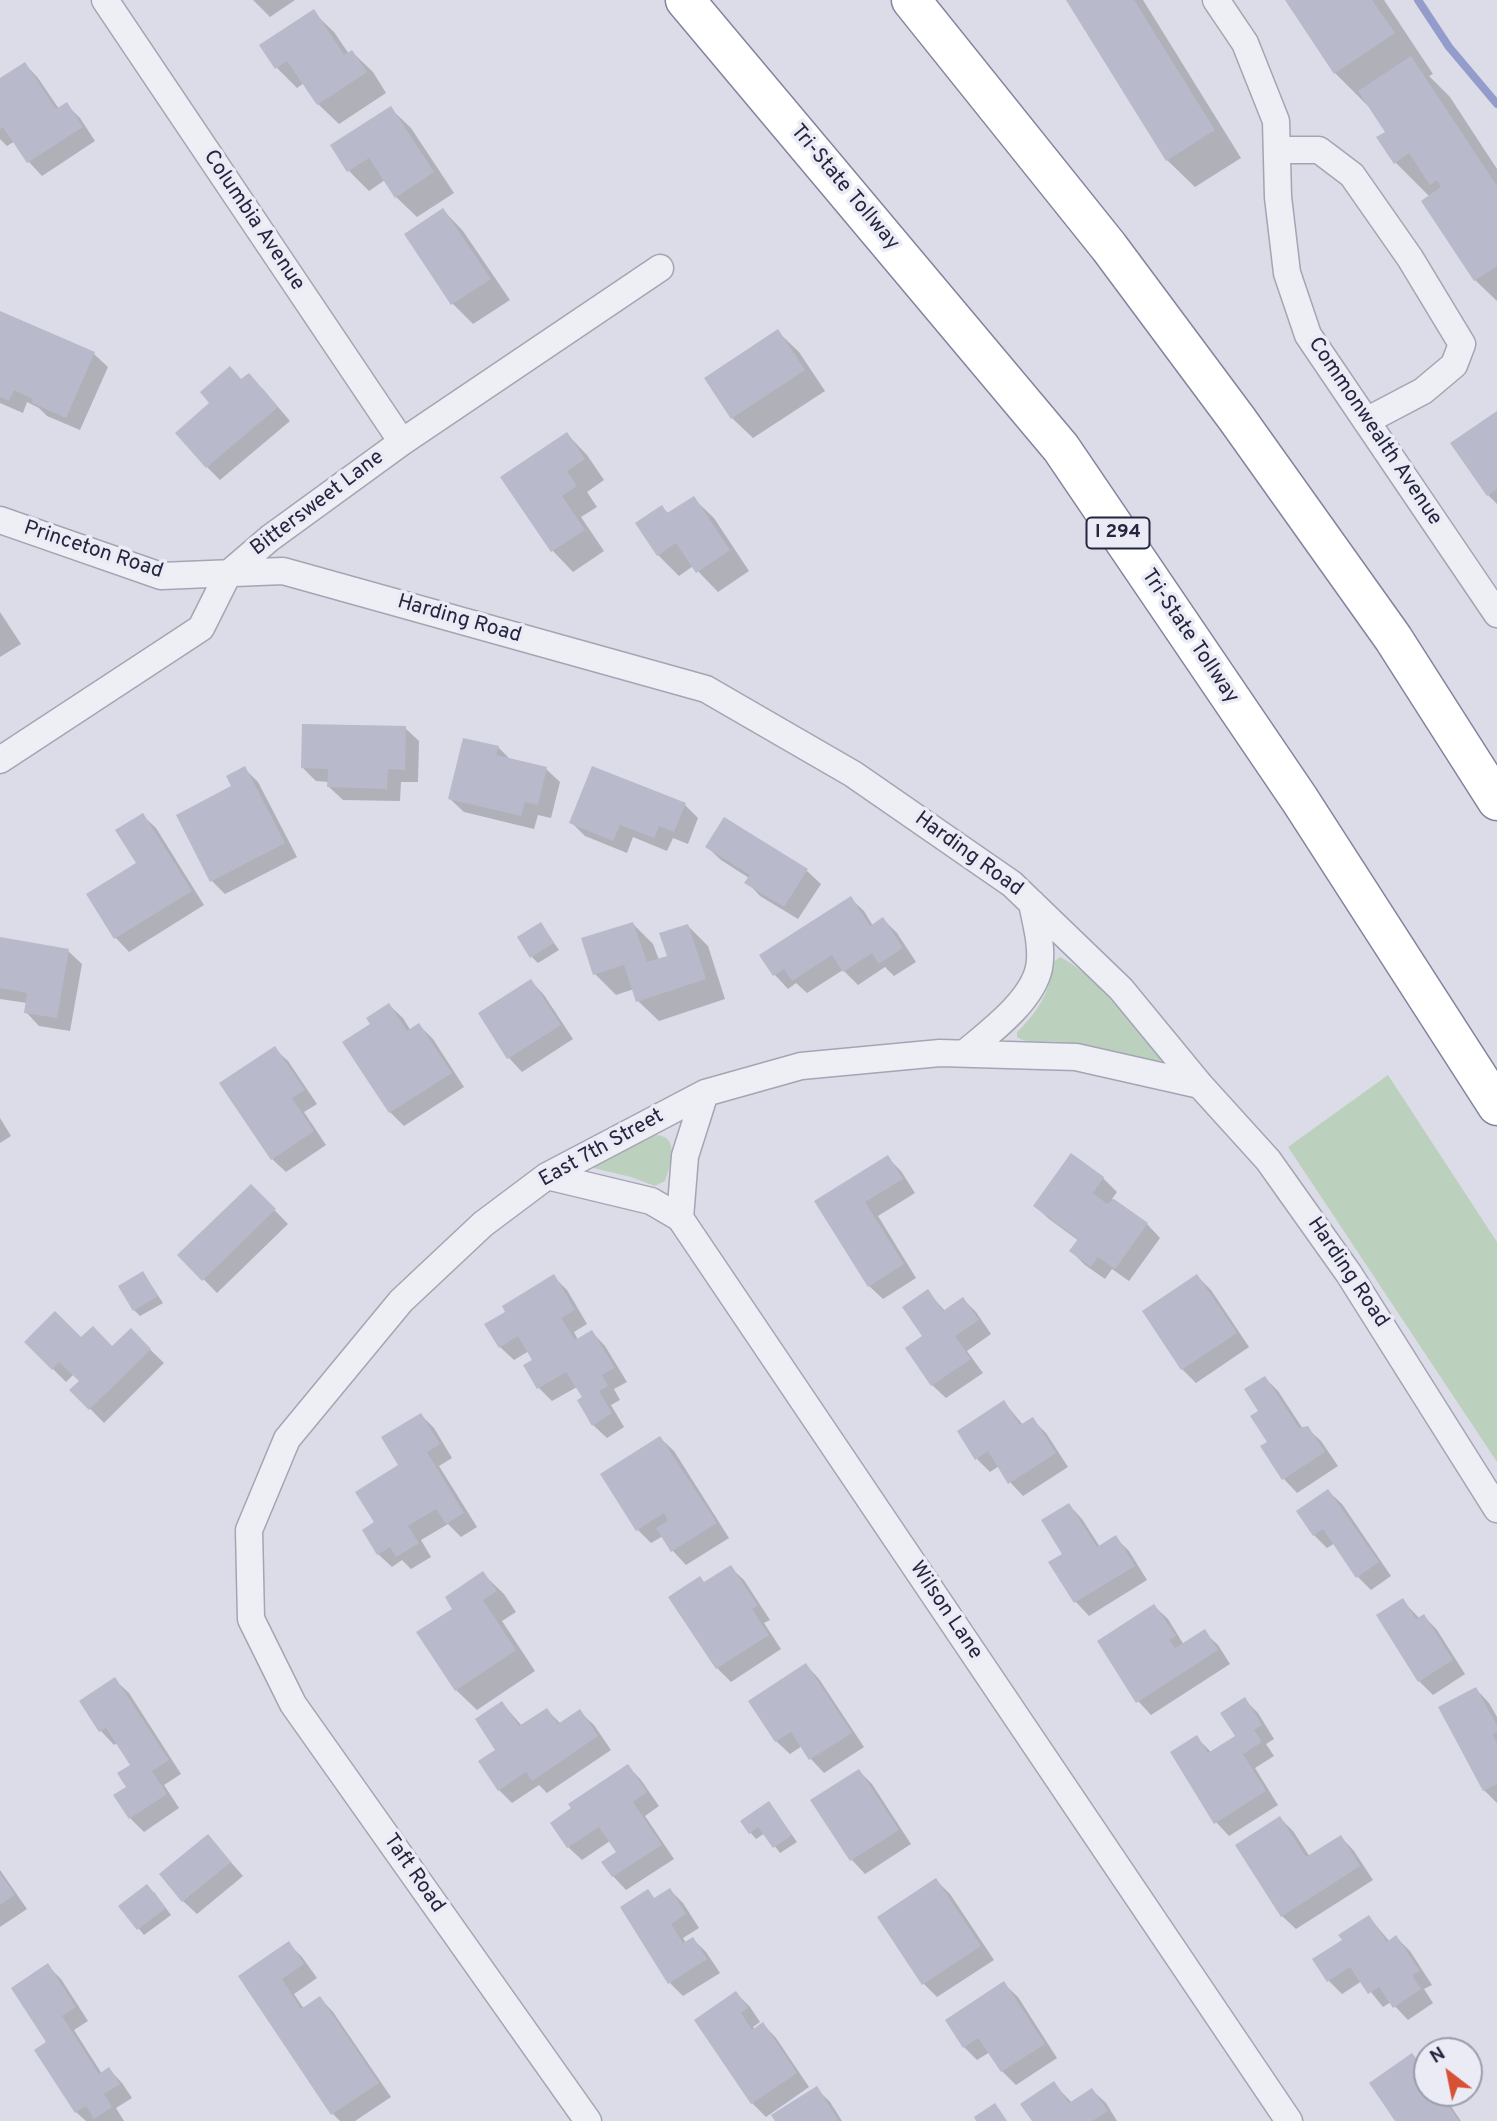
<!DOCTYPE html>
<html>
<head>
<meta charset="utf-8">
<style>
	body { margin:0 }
	#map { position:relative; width:1497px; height:2121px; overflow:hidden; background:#dbdce7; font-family:Overpass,sans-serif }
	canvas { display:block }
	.north { position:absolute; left:1413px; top:2037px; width:70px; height:70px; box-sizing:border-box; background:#eaebf5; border:2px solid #9b9cac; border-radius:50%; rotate:328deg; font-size:19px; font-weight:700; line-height:28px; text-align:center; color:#24253e }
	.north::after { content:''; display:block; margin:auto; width:24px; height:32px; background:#d75135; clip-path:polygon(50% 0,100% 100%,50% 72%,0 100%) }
</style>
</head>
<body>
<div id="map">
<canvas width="1497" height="2121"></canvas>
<div class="north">N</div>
</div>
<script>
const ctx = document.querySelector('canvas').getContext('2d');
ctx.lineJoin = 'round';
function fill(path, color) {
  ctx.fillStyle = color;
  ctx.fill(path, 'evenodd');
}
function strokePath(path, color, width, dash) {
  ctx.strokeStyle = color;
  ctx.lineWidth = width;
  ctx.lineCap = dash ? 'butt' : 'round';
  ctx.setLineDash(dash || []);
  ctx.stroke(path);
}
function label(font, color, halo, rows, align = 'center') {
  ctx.font = font + ' Overpass,sans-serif';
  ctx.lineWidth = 7;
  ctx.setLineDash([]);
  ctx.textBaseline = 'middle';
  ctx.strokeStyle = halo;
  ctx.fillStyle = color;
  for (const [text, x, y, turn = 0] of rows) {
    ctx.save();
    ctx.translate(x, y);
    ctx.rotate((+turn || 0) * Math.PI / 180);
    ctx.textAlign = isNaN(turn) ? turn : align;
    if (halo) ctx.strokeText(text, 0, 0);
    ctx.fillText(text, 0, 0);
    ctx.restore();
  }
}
const green = new Path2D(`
	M 1060,957 C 1091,971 1138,1030 1162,1057 L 1160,1062 L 1151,1062 C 1121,1054 1091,1045 1060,1042 C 1046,1040 1028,1045 1017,1037 L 1017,1032 C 1034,1017 1054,987 1052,963 Z
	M 1388,1075 L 1497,1242 L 1497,1462 L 1288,1147 Z
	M 656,1135 C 681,1136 670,1166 665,1181 L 655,1186 L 631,1177 L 589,1167 L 613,1153 Z`);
const shadow = new Path2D(`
	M 253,0 L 295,0 L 270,17 Z
	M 1068,0 L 1143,0 L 1241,158 L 1195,187 L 1167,160 Z
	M 1287,0 L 1384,0 L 1433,74 L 1429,76 L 1450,97 L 1497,169 L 1497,301 L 1475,280 L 1430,197 L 1395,162 L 1387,133 L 1371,109 L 1335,73 Z
	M 313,12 L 334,32 L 349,54 L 352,52 L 373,72 L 386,93 L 339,124 L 318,104 L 304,83 L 297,88 L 277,68 Z
	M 25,64 L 38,78 L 59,109 L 66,104 L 80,118 L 95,141 L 42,176 L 29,162 L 15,141 L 7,146 L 0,139 L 0,80 Z
	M 390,108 L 411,128 L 454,193 L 417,217 L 396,197 L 385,180 L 369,191 L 349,171 Z
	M 443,210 L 463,231 L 510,300 L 473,324 L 453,304 L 407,235 Z
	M 0,313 L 94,354 L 108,367 L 80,430 L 47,416 L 39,408 L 27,402 L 23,413 L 0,403 Z
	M 778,332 L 799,352 L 825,391 L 753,438 L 732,418 Z
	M 242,381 L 262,388 L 290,421 L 220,480 L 207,467 Z
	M 1497,413 L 1497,504 L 1488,495 Z
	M 567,434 L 587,455 L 604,480 L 587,492 L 597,507 L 581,517 L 604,551 L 573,572 L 553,551 L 503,478 Z
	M 693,498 L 714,518 L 749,571 L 718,592 L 693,566 L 679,576 L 658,555 L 662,507 L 669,514 Z
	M 0,612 L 21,644 L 0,657 Z
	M 405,728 L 419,741 L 418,782 L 401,782 L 400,801 L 343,800 L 329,787 L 329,782 L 316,781 L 303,768 Z
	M 498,747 L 511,760 L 546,769 L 560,782 L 551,818 L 538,815 L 534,829 L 464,812 L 450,799 Z
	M 244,768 L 258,782 L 297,857 L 225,894 L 212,881 L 234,786 Z
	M 685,805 L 698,818 L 688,844 L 673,838 L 667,851 L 633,837 L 627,853 L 585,836 L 571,822 Z
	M 142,815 L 156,828 L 204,905 L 129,952 L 116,938 L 89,895 L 139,863 Z
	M 724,819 L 807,871 L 821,884 L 798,919 L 760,896 L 747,882 L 749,878 L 721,860 L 707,847 Z
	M 850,898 L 864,911 L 873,926 L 883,919 L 897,933 L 916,962 L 894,976 L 885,967 L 858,985 L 843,970 L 807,993 L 796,983 L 788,989 L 775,975 L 762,956 Z
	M 541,924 L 559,950 L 538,963 L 532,957 Z
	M 633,924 L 653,944 L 659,960 L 669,957 L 688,926 L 708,946 L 725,999 L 659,1021 L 638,1001 L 634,989 L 616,995 L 595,974 L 583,940 Z
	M 0,939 L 68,951 L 82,964 L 70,1031 L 39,1026 L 26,1012 L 27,1003 L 0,999 Z
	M 531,981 L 544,995 L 573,1039 L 522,1072 L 509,1058 L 480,1014 Z
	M 389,1005 L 403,1018 L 411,1031 L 419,1025 L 433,1039 L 464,1087 L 404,1126 L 390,1112 L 345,1042 L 373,1024 Z
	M 274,1048 L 288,1061 L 317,1104 L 304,1112 L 326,1145 L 286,1172 L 272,1159 Z
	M 0,1118 L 11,1136 L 0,1143 Z
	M 1071,1156 L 1103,1178 L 1117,1192 L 1112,1199 L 1147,1224 L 1160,1238 L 1129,1281 L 1112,1269 L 1105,1279 L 1085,1265 L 1071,1251 L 1079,1241 L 1049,1219 L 1035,1206 Z
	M 887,1157 L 901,1171 L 915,1193 L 878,1216 L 916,1278 L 883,1299 L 869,1286 L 817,1201 Z
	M 251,1186 L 288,1224 L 217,1293 L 180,1255 Z
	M 143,1273 L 163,1303 L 140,1316 L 134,1310 Z
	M 553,1276 L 567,1290 L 587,1324 L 574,1332 L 578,1340 L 592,1332 L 605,1346 L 627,1382 L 614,1389 L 620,1400 L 611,1405 L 624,1427 L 607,1438 L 593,1425 L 584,1397 L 577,1387 L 552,1401 L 539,1388 L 534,1360 L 529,1351 L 514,1360 L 500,1347 L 508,1313 Z
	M 1197,1276 L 1211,1290 L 1249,1347 L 1196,1383 L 1182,1369 Z
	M 927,1291 L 945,1311 L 963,1299 L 976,1312 L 991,1334 L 967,1351 L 983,1373 L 946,1398 L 932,1385 L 924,1336 Z
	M 131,1331 L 164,1363 L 104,1423 L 72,1390 L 81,1382 L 74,1374 L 66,1382 L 26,1342 L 81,1339 L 113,1349 Z
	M 1265,1378 L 1278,1391 L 1303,1429 L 1307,1428 L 1321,1441 L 1338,1466 L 1297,1493 L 1284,1479 L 1263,1447 L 1270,1443 L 1260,1411 Z
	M 1004,1402 L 1023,1425 L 1032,1419 L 1046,1433 L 1068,1467 L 1023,1496 L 1010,1482 L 999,1466 L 990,1472 L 977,1459 Z
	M 421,1415 L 434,1428 L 452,1458 L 439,1466 L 477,1527 L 461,1537 L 448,1524 L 421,1540 L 431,1557 L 411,1569 L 402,1560 L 392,1567 L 378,1554 L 376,1523 Z
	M 660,1438 L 674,1451 L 729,1538 L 686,1565 L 673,1551 L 663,1536 L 651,1543 L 638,1530 Z
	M 1328,1491 L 1342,1504 L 1391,1576 L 1371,1590 L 1358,1577 L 1335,1543 L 1327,1548 L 1314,1535 Z
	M 1069,1505 L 1082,1519 L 1100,1547 L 1116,1538 L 1129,1551 L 1147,1580 L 1089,1616 L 1076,1602 L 1051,1563 L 1064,1554 Z
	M 730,1567 L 744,1580 L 770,1620 L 764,1623 L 781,1649 L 731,1682 L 717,1668 L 671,1598 L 704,1584 Z
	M 483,1574 L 504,1594 L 516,1612 L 502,1621 L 535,1671 L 477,1710 L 456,1690 L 455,1609 Z
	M 1403,1601 L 1420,1619 L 1424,1616 L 1437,1630 L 1465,1674 L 1433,1695 L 1419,1681 Z
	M 1154,1606 L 1168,1619 L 1184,1645 L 1204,1632 L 1218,1645 L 1230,1664 L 1151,1715 L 1138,1701 Z
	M 806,1665 L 819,1679 L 864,1747 L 824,1773 L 811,1759 L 802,1746 L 790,1754 L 776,1741 Z
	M 115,1680 L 129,1693 L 181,1774 L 164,1785 L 179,1808 L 144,1832 L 130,1818 L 115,1796 L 129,1787 L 132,1766 L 117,1743 L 114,1745 L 101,1731 L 81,1701 Z
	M 1476,1689 L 1489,1703 L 1497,1717 L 1497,1803 L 1484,1790 L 1440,1708 Z
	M 1244,1699 L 1258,1713 L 1274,1739 L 1266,1744 L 1274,1756 L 1255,1768 L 1278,1805 L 1229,1836 L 1216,1822 L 1197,1738 L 1212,1753 L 1237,1737 Z
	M 502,1703 L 522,1726 L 547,1710 L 561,1724 L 580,1712 L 594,1725 L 611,1750 L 547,1793 L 539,1785 L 512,1803 L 499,1790 L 497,1750 Z
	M 628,1766 L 641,1780 L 659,1806 L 645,1816 L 674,1859 L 626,1890 L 613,1876 L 618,1853 L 610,1841 L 582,1860 L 568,1847 L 574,1809 Z
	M 859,1771 L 872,1784 L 911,1844 L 865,1874 L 852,1860 L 813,1801 Z
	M 769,1803 L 797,1842 L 780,1853 L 765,1833 L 756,1839 L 750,1832 Z
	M 1280,1818 L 1293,1831 L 1310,1857 L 1341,1837 L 1354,1851 L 1373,1880 L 1296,1929 L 1282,1916 Z
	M 208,1836 L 243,1876 L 197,1914 L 183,1901 Z
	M 0,1870 L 27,1909 L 0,1927 Z
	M 936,1880 L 950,1894 L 994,1960 L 937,1997 L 924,1984 Z
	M 670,1890 L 683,1903 L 699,1928 L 683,1938 L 686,1943 L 693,1939 L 706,1952 L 720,1973 L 683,1996 L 670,1983 L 648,1891 L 655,1899 Z
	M 154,1892 L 171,1915 L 144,1935 L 121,1907 Z
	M 1369,1917 L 1390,1942 L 1396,1937 L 1410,1951 L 1432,1985 L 1424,1989 L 1433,2003 L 1408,2020 L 1391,2002 L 1383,2007 L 1362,1981 L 1342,1994 L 1329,1981 L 1344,1940 Z
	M 289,1944 L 302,1957 L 317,1978 L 294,1994 L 304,2009 L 320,1998 L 333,2012 L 391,2097 L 355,2121 L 340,2121 L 333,2114 L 240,1977 Z
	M 48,1966 L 61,1979 L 88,2021 L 74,2030 L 102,2074 L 109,2069 L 122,2083 L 132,2098 L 116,2108 L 124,2121 L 86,2121 L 76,2112 L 48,2043 Z
	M 1004,1984 L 1018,1997 L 1057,2058 L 1016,2085 L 1002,2071 L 990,2052 L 977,2060 L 964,2047 Z
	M 736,1993 L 750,2007 L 760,2022 L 753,2027 L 755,2030 L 763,2024 L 776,2038 L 809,2087 L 766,2117 L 752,2103 L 696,2020 Z
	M 1412,2055 L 1427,2071 L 1427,2093 L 1442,2093 L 1461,2121 L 1397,2121 Z
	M 1054,2084 L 1072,2103 L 1092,2090 L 1106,2103 L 1117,2121 L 1034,2121 Z
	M 816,2088 L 830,2102 L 842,2121 L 777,2121 Z`);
const stream = new Path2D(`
	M 1418,0 L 1449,47 L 1497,104`);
const building = new Path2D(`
	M 1066,0 L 1134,0 L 1215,130 L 1166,161 Z
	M 1285,0 L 1372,0 L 1395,33 L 1334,74 Z
	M 314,9 L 344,55 L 352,50 L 367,72 L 317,105 L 287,61 L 275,69 L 259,45 Z
	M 1411,56 L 1497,186 L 1497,266 L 1474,281 L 1421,201 L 1441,187 L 1437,180 L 1430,185 L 1409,153 L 1394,164 L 1376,137 L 1385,132 L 1358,91 Z
	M 25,62 L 56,109 L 67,102 L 83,127 L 27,163 L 3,127 L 0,129 L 0,78 Z
	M 391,106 L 434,172 L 395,198 L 369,158 L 347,172 L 330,145 Z
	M 443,208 L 491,279 L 451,305 L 404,234 Z
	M 0,311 L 95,352 L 66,418 L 32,403 L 33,399 L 14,390 L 9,401 L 0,397 Z
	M 778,329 L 805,370 L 731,419 L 704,378 Z
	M 230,366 L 241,379 L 249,373 L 278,407 L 206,468 L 175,433 L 209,403 L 200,392 Z
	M 1497,411 L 1497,489 L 1487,496 L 1450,443 Z
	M 567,432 L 585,459 L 567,471 L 577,486 L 562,496 L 585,530 L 551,552 L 500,477 Z
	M 694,496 L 730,550 L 696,573 L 676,543 L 657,556 L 635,523 L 662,505 L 667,513 Z
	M 302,724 L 406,726 L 405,770 L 388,769 L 387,789 L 327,787 L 328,769 L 301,768 Z
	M 463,738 L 499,746 L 496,755 L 547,767 L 538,805 L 525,802 L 521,816 L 448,799 Z
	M 245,766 L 285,843 L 210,882 L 176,815 L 231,786 L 226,776 Z
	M 592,766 L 686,803 L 674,832 L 659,826 L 654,838 L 620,825 L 613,841 L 569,823 Z
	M 143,813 L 192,891 L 114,939 L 86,894 L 136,863 L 115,830 Z
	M 724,817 L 808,869 L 784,907 L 744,883 L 750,875 L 705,847 Z
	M 851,896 L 870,926 L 883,917 L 903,948 L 879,964 L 872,953 L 843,972 L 832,955 L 792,981 L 784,969 L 773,976 L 759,955 Z
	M 541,922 L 554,943 L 530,958 L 517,937 Z
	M 633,922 L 647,962 L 667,956 L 659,933 L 688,924 L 706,979 L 636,1002 L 624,965 L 593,975 L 581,938 Z
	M 0,937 L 69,949 L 57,1018 L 24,1013 L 27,993 L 0,988 Z
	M 531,979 L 561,1025 L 507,1059 L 478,1013 Z
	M 389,1003 L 407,1031 L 419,1023 L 452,1073 L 389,1113 L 342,1042 L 370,1024 L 366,1018 Z
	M 275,1046 L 305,1090 L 292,1098 L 314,1131 L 271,1160 L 219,1083 Z
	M 1071,1153 L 1104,1177 L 1093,1193 L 1107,1204 L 1114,1199 L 1148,1223 L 1115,1269 L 1098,1257 L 1091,1267 L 1069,1251 L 1078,1239 L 1033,1206 Z
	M 888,1155 L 903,1179 L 865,1202 L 904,1264 L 868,1287 L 814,1201 Z
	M 251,1184 L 276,1209 L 202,1281 L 177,1255 Z
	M 143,1271 L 158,1296 L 133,1311 L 118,1286 Z
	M 554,1274 L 575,1310 L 561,1318 L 575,1340 L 592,1330 L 615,1368 L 602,1375 L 608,1386 L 599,1391 L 612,1413 L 592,1426 L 577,1400 L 582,1397 L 566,1372 L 537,1389 L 523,1365 L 532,1360 L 518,1336 L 499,1348 L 484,1324 L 505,1312 L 502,1306 Z
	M 1197,1274 L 1237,1333 L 1181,1370 L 1142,1311 Z
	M 928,1289 L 943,1311 L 963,1297 L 979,1320 L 955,1336 L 971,1359 L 931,1386 L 905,1348 L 922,1336 L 902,1307 Z
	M 55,1311 L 81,1337 L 93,1326 L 112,1346 L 131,1328 L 151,1349 L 89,1410 L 69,1390 L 79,1381 L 59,1362 L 52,1370 L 24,1342 Z
	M 1265,1376 L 1299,1428 L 1308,1426 L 1325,1452 L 1282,1480 L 1260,1446 L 1267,1442 L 1250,1416 L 1258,1411 L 1244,1389 Z
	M 1004,1400 L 1020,1425 L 1033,1417 L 1056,1453 L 1008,1484 L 988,1451 L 975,1460 L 957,1431 Z
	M 421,1413 L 440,1444 L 427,1452 L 464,1513 L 446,1524 L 436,1509 L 408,1526 L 419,1543 L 396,1557 L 390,1547 L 377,1555 L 362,1530 L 374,1522 L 355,1492 L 398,1465 L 381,1437 Z
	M 660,1436 L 717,1523 L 671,1552 L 656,1528 L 668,1521 L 664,1513 L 636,1531 L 600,1474 Z
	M 1328,1489 L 1379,1562 L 1356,1578 L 1323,1529 L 1313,1536 L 1296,1511 Z
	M 1069,1503 L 1097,1547 L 1116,1535 L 1135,1566 L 1074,1603 L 1048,1562 L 1062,1554 L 1041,1520 Z
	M 731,1565 L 758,1606 L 752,1609 L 769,1635 L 716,1669 L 668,1597 L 700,1576 L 704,1582 Z
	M 483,1571 L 497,1591 L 483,1600 L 516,1650 L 455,1691 L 416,1632 L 452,1609 L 445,1597 Z
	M 1403,1598 L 1416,1619 L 1424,1614 L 1453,1660 L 1418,1682 L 1376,1615 Z
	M 1154,1604 L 1176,1636 L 1169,1640 L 1175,1648 L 1205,1629 L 1218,1650 L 1136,1703 L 1097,1641 Z
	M 806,1663 L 852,1733 L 809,1760 L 791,1732 L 775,1742 L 748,1701 Z
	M 115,1677 L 169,1760 L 152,1771 L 167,1794 L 129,1819 L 113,1795 L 126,1787 L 117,1773 L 130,1765 L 106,1728 L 99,1732 L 79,1701 Z
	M 1476,1687 L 1497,1726 L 1497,1732 L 1492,1734 L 1497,1743 L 1497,1784 L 1483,1791 L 1438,1707 Z
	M 1245,1697 L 1262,1725 L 1254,1730 L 1262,1742 L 1243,1754 L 1266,1791 L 1214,1824 L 1170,1752 L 1197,1735 L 1208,1753 L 1235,1736 L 1220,1713 Z
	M 502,1701 L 519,1726 L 547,1708 L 558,1724 L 580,1709 L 598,1736 L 532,1781 L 526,1772 L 498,1791 L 478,1761 L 495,1750 L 475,1719 Z
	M 628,1764 L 647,1792 L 633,1802 L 662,1845 L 612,1877 L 601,1862 L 616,1852 L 599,1827 L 567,1848 L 550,1823 L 571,1808 L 568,1804 Z
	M 859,1769 L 899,1830 L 850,1861 L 810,1800 Z
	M 769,1801 L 792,1835 L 773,1848 L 758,1827 L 749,1834 L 740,1821 Z
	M 1280,1816 L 1306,1857 L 1341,1835 L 1360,1866 L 1281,1917 L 1235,1845 Z
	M 208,1834 L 231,1862 L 182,1902 L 159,1874 Z
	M 0,1873 L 15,1895 L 0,1905 Z
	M 936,1878 L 981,1946 L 922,1985 L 877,1917 Z
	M 147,1884 L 166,1908 L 137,1930 L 118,1906 Z
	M 670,1888 L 686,1914 L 671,1924 L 683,1943 L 693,1937 L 707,1959 L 668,1984 L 620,1907 L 648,1889 L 654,1898 Z
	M 1369,1915 L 1387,1942 L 1396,1935 L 1420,1971 L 1412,1975 L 1421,1989 L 1393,2008 L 1379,1987 L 1368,1994 L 1350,1967 L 1327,1982 L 1312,1959 L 1342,1940 L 1338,1935 Z
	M 289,1941 L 304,1964 L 282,1979 L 301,2009 L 320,1996 L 379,2083 L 331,2115 L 238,1976 Z
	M 48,1963 L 76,2007 L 62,2016 L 99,2074 L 109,2067 L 120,2084 L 104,2094 L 112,2107 L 94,2119 L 86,2106 L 75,2113 L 34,2050 L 46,2042 L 11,1988 Z
	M 1004,1981 L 1045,2044 L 1001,2072 L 978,2038 L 963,2048 L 945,2020 Z
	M 736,1991 L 748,2008 L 741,2013 L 752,2030 L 763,2022 L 797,2073 L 751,2104 L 694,2020 Z
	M 1412,2053 L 1427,2074 L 1427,2093 L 1440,2093 L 1459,2121 L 1395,2121 L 1369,2083 Z
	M 1054,2081 L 1069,2103 L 1092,2088 L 1108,2111 L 1092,2121 L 1032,2121 L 1020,2104 Z
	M 817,2086 L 839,2121 L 775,2121 L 771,2115 Z
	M 995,2103 L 1007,2121 L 976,2121 L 974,2117 Z`);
const minor = new Path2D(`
	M 105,0 L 402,442
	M 1216,0 L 1245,43 L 1276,121 L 1278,197 L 1287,273 L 1308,335 L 1497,614
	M 1277,150 L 1319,150 L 1352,175 L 1410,258 L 1462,344 L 1454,365 L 1423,391 L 1366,421
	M 0,520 L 161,576 L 283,571 L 706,689 L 853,774 L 1012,884 L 1121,989 L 1200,1085 L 1268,1160 L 1349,1274 L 1497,1509
	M 0,760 L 201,628 L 228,574 L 270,538 L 402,442 L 660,268
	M 965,1053 C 990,1032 1032,1001 1039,968 C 1043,947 1036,924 1032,903
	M 547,1176 L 651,1201 L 680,1218 L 1289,2121
	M 680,1218 L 685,1156 L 705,1093
	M 588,2121 L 293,1704 L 251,1619 L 249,1530 L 287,1439 L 401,1301 L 483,1224 L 547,1176 L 705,1093 L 801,1066 L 940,1053 L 1076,1057 L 1200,1085`);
const motorway = new Path2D(`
	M 685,0 L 1061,448 L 1300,800 L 1497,1106
	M 911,0 L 1109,247 L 1237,419 L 1393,638 L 1497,801`);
const shields = [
	[1118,533,63]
];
const shieldNames = [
	["I 294",1118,533]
];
const streetNames = [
	["Tri-State Tollway",844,188,50],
	["Columbia Avenue",253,221,56],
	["Commonwealth Avenue",1374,432,56],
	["Bittersweet Lane",318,504,-37],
	["Princeton Road",93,551,18],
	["Harding Road",459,620,16],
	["Tri-State Tollway",1189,637,56],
	["Harding Road",968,855,36],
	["East 7th Street",602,1149,-29],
	["Harding Road",1347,1273,56],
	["Wilson Lane",945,1611,56],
	["Taft Road",413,1874,55]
];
fill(green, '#bcd1bd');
fill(shadow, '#0003');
strokePath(stream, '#939cca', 8);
fill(building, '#b8b9ca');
strokePath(minor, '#a4a5b4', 29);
strokePath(motorway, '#82849e', 41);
strokePath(minor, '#eeeef5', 26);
strokePath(motorway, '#fff', 38);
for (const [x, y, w] of shields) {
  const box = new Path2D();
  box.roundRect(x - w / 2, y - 15.5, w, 31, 5);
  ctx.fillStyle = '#eaebf5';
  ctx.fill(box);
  strokePath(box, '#24253e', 2);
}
label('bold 19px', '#24253e', null, shieldNames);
label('21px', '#24253e', '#eaebf5', streetNames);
</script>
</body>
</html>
